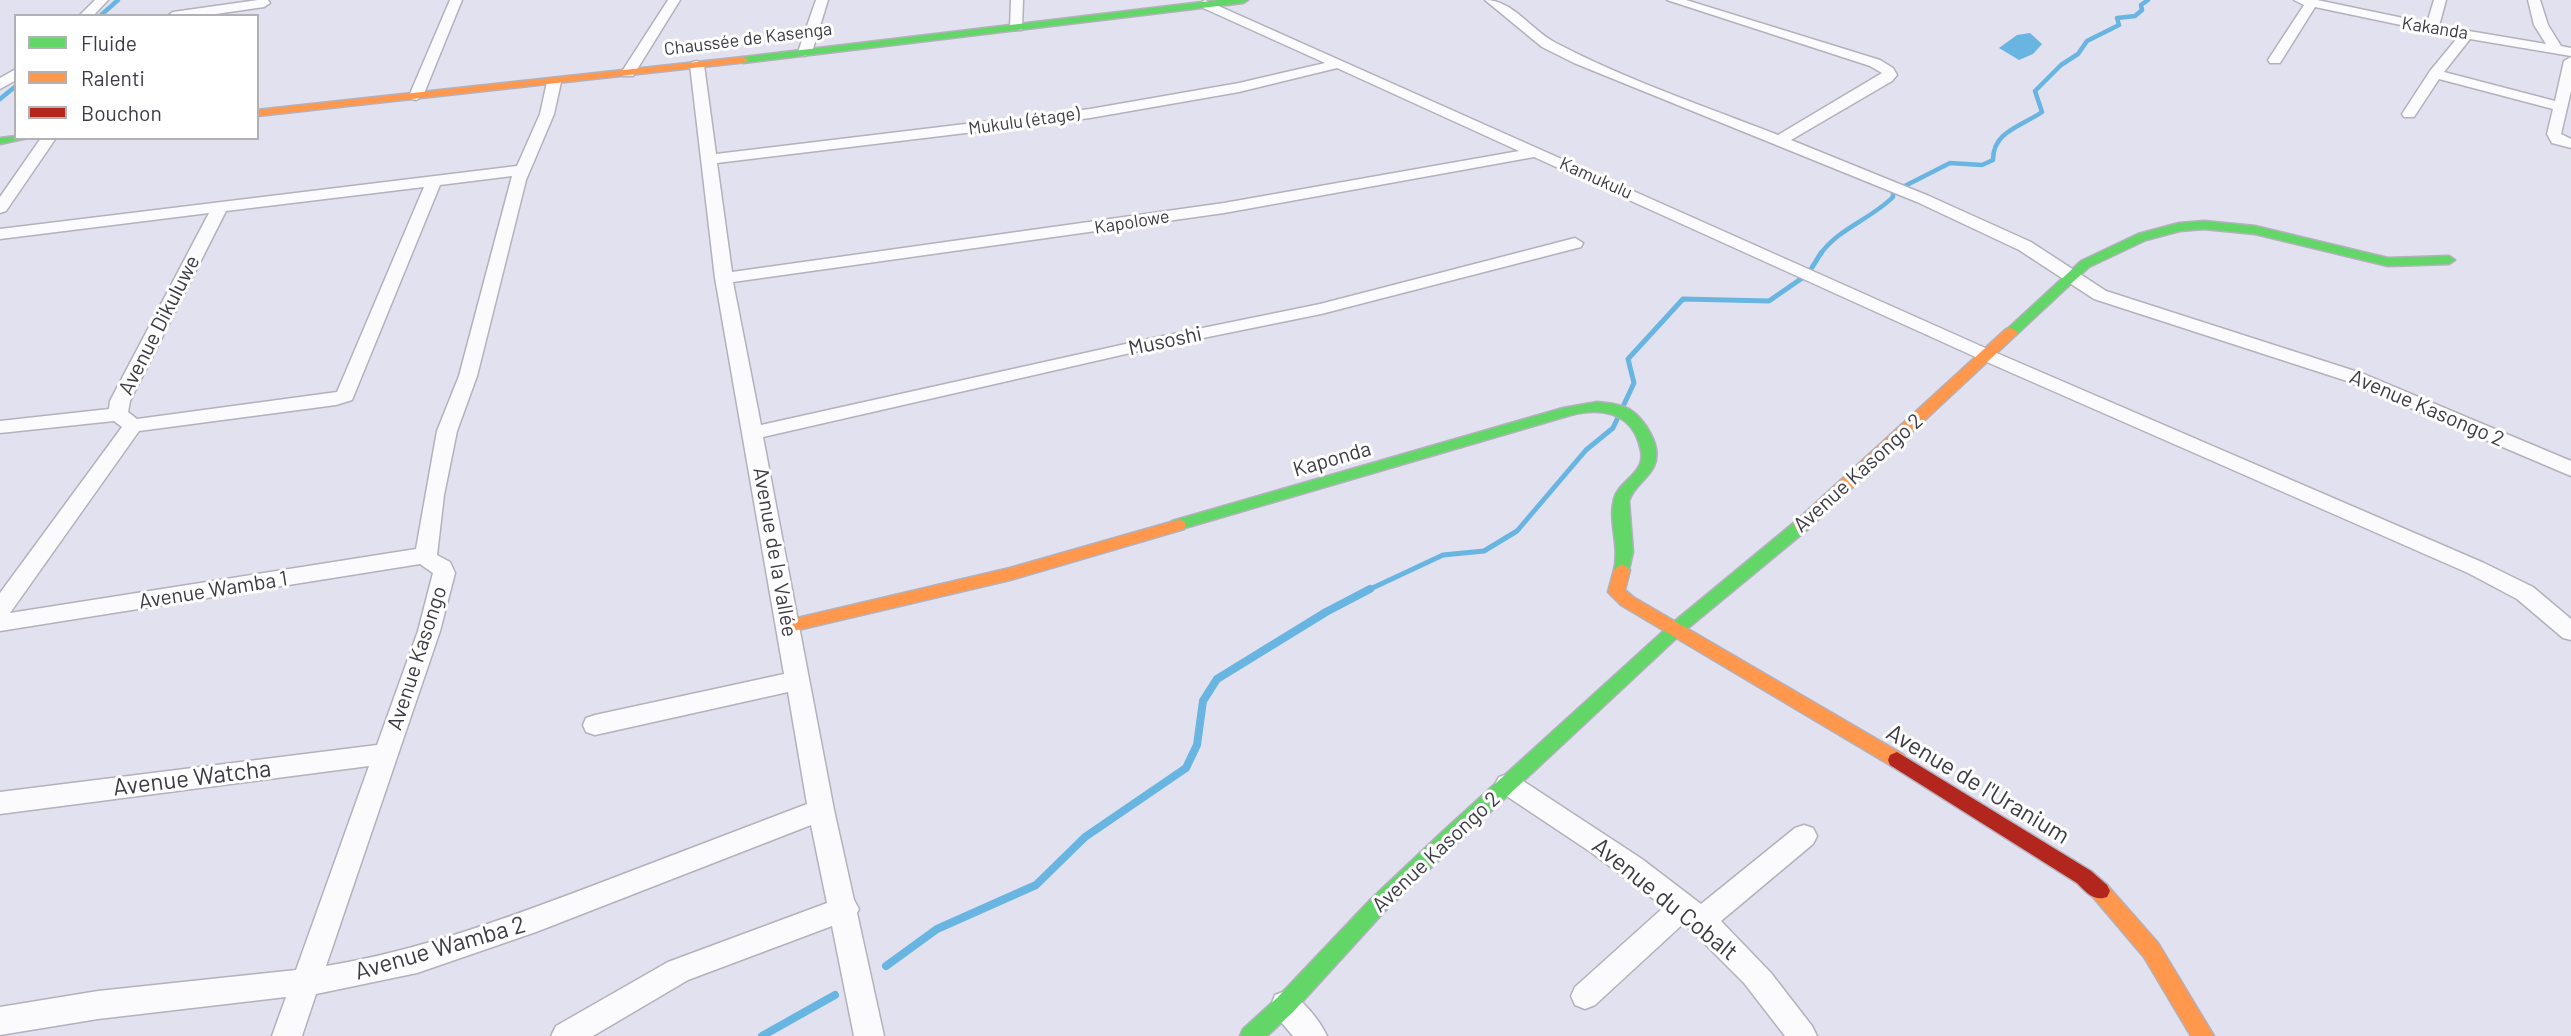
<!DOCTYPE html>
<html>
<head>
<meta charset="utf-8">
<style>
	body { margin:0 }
	#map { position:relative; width:2571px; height:1036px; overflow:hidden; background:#e2e1ef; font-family:Barlow,sans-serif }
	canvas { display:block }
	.legend { position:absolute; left:14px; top:14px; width:245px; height:126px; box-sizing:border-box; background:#fff; border:2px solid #b1b0b4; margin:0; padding:9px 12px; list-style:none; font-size:21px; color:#3c3a44 }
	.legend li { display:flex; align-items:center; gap:14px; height:35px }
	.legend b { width:35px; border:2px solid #b1b0b4 }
</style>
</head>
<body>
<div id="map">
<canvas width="2571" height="1036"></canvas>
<ul class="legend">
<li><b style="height:9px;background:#63d668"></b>Fluide</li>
<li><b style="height:9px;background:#ff974d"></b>Ralenti</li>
<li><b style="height:9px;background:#b3261e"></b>Bouchon</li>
</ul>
</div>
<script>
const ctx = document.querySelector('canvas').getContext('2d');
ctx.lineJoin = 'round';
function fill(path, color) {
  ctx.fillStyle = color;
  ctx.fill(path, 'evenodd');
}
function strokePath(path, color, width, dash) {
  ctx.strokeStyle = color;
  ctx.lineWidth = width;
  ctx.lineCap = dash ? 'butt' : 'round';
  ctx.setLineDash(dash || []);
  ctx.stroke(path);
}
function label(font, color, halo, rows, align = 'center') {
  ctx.font = font + ' Barlow,sans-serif';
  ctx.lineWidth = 6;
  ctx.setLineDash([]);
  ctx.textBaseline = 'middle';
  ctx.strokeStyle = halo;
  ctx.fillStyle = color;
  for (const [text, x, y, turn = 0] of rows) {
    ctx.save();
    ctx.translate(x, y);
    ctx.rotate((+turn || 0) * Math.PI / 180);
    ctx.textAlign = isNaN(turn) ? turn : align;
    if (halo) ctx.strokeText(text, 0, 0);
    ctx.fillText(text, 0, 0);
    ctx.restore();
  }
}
const water = new Path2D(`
	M 2030,33 L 2042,44 L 2033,54 L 2019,60 L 1999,48 L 2017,35 Z`);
const streamFar2 = new Path2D(`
	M 100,16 L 118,0
	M 0,99 L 16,86
	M 1820,255 C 1836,230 1871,219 1893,197 L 1893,192 L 1950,163 L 1982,165 L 1993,160 C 1993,131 2022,126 2042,112 L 2035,91 L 2061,65 L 2078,54 L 2087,41 L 2119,25 L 2117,18 L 2135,16 L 2142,10 L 2141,5 L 2148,0`);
const streamFar1 = new Path2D(`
	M 1366,591 L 1443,555 L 1484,551 L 1517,531 L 1586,450 L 1613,428 L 1634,383 L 1628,359 L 1683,299 L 1769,301 L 1808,274 L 1821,253`);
const stream = new Path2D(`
	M 886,966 L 937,929 L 1036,885 L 1085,837 L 1186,768 L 1197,745 L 1203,701 L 1217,679 L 1326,612 L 1370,589
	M 762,1036 L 835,995`);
const street = new Path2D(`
	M 95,0 L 108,0 L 93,16 L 79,16 Z
	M 258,0 L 268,0 L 270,3 L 264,7 L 202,16 L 167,16 L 173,12 Z
	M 450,0 L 462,0 L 423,96 L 416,100 L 411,99 L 409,96 Z
	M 668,0 L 680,0 L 633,76 L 623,76 L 621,73 Z
	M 816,0 L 828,0 L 812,52 L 805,56 L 798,52 Z
	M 1011,0 L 1023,0 L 1022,30 L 1012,30 L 1010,27 Z
	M 1205,0 L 1992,351 L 2484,563 L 2533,587 L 2571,619 L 2571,640 L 2563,638 L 2517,599 L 2468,573 L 1980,359 L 1534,157 L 1224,213 L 733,282 L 761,425 L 1139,341 L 1320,304 L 1575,238 L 1583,243 L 1581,247 L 1321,314 L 1139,351 L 763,437 L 834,810 L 854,900 L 859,909 L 857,913 L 884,1036 L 854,1036 L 832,926 L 688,980 L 593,1036 L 551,1036 L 556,1026 L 668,962 L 827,903 L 811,825 L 536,932 L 417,973 L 316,994 L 302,1036 L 272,1036 L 286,997 L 98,1019 L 0,1035 L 0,1007 L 98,991 L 296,970 L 369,766 L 0,814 L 0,792 L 377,745 L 418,631 L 433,573 L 420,564 L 0,631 L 0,593 L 122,427 L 114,421 L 0,433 L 0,421 L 109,409 L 110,401 L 209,213 L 0,239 L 0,229 L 517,166 L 540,114 L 547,82 L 554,78 L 561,82 L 554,114 L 526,180 L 477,376 L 457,431 L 444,495 L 437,555 L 450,562 L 455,573 L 440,631 L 326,966 C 418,951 505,919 592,886 C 664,859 735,831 807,804 L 788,692 L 595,735 L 586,732 L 583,725 L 586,718 L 595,715 L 784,674 L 715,278 L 690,65 L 692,62 L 697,61 L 704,65 L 716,154 L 1090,109 L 1239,83 L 1325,63 L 1201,7 L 1199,4 ZM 1337,68 L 1519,151 L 1224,203 L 732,272 L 717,163 L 1090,118 L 1239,92 ZM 512,176 L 459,376 L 437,431 L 416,549 L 10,613 L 139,431 L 336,405 L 352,400 L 440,185 ZM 424,187 L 337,392 L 137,419 L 128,412 L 130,401 L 226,211 Z
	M 1485,0 C 1513,0 1531,30 1556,43 C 1627,80 1704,106 1778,135 L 1882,73 L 1870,66 L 1667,0 L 1686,0 L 1880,60 L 1893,68 L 1897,75 L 1892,81 L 1791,140 L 1929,196 L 2031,242 L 2106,291 L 2361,373 L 2571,461 L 2571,476 L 2347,381 L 2094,299 L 2019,250 L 1917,202 L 1574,63 L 1542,47 Z
	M 2294,0 L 2317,0 L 2427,23 L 2434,0 L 2446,0 L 2439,26 L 2546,44 L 2534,25 L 2528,0 L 2540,0 L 2548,25 L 2561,46 L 2571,48 L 2571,56 L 2470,39 L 2444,72 L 2555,101 L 2564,61 L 2571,57 L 2571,91 L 2561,134 L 2571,139 L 2571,148 L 2552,143 L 2547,134 L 2553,109 L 2439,79 L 2414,117 L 2404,117 L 2402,114 L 2430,71 L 2458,37 L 2315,7 L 2280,63 L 2270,63 L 2268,60 L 2304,5 Z
	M 16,69 L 16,80 L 0,89 L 0,78 Z
	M 41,138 L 56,138 L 6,211 L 0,213 L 0,197 Z
	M 1508,774 L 1517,777 L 1642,859 L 1701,904 L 1795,828 L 1804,825 L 1813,828 L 1817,836 L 1813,844 L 1721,921 L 1771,973 L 1812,1026 L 1817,1036 L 1785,1036 L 1744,983 L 1684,923 L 1595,1005 L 1585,1009 L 1575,1005 L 1571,996 L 1575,987 L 1664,907 L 1592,853 L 1499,791 L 1495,784 L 1499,777 Z
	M 1285,991 C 1302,998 1319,1019 1327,1036 L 1293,1036 L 1275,1015 L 1271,1005 L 1275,995 Z`);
const fast = new Path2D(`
	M 1219,0 L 1248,0 L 1243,3 L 743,63 L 738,60 L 743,57 Z
	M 16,136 L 16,138 L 28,138 L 0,144 L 0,138 Z
	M 2204,221 L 2255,226 L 2388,258 L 2449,256 L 2455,260 L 2449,264 L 2388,266 L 2255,234 L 2204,229 L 2180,231 L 2146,240 L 2089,267 L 2016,335 L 2006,335 L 2004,332 L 2081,261 L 2138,234 L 2179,223 Z
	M 1597,402 C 1608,403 1619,404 1629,409 C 1645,419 1663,447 1654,466 C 1648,479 1633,487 1629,501 L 1633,552 L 1628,574 L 1622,576 L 1614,570 C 1620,546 1608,522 1614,499 C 1618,484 1634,478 1640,464 C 1643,457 1641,450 1639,443 C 1629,411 1599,408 1571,415 L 1178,530 L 1170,525 L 1172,521 L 1563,408 Z
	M 1802,520 L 1810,525 L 1808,529 L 1682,633 L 1456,844 L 1384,912 L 1293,1012 L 1267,1036 L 1240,1036 L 1243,1029 L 1277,998 L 1370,900 L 1442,832 L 1670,625 L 1796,521 Z`);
const slow = new Path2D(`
	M 743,57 L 748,60 L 747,62 L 257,116 L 257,110 Z
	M 2011,328 L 2018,332 L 2016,335 L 1808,529 L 1796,529 L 1794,525 L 1796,521 L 2006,329 Z
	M 1178,520 L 1184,521 L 1186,525 L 1184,529 L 1010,580 L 789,632 L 783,630 L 780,626 L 783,622 L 789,620 L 1010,568 Z
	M 1622,564 L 1630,570 L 1625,590 L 1633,597 L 1904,755 L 1906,760 L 1904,765 L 1897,768 L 1890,765 L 1621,605 L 1608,592 L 1614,570 Z
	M 2100,882 L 2107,885 L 2158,943 L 2214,1036 L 2191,1036 L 2144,957 L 2093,897 L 2090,891 L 2093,885 Z`);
const jam = new Path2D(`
	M 1897,752 L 2091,871 L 2107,885 L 2110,891 L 2107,897 C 2094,902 2086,892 2077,883 L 1890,765 L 1888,760 L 1890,755 Z`);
const farStreetnames = [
	["Kakanda",2435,28,9],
	["Chaussée de Kasenga",748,39,-7],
	["Mukulu (étage)",1024,121,-8],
	["Kamukulu",1596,178,24],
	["Kapolowe",1132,222,-9]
];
const streetNames = [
	["Avenue Dikuluwe",159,325,-63],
	["Musoshi",1165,341,-12],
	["Avenue Kasongo 2",2427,408,23],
	["Kaponda",1332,459,-16],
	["Avenue Kasongo 2",1858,473,-42],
	["Avenue de la Vallée",775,552,80],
	["Avenue Wamba 1",213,590,-9],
	["Avenue Kasongo",417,658,-72],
	["Avenue Kasongo 2",1436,852,-43]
];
const nearStreetnames = [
	["Avenue Watcha",192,778,-7],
	["Avenue de l'Uranium",1978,784,31],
	["Avenue du Cobalt",1665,899,39],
	["Avenue Wamba 2",440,948,-16]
];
fill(water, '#68b5e2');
strokePath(streamFar2, '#68b5e2', 4.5);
strokePath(streamFar1, '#68b5e2', 5);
strokePath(stream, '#68b5e2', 8);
strokePath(street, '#b2b1bc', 3);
strokePath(fast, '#b2b1bc', 3);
strokePath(slow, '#b2b1bc', 3);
strokePath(jam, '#b2b1bc', 3);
fill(street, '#fbfafd');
fill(fast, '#63d668');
fill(slow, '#ff974d');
fill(jam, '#b3261e');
label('18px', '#3c3a44', '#fff', farStreetnames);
label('21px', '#3c3a44', '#fff', streetNames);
label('24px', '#3c3a44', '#fff', nearStreetnames);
</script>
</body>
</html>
